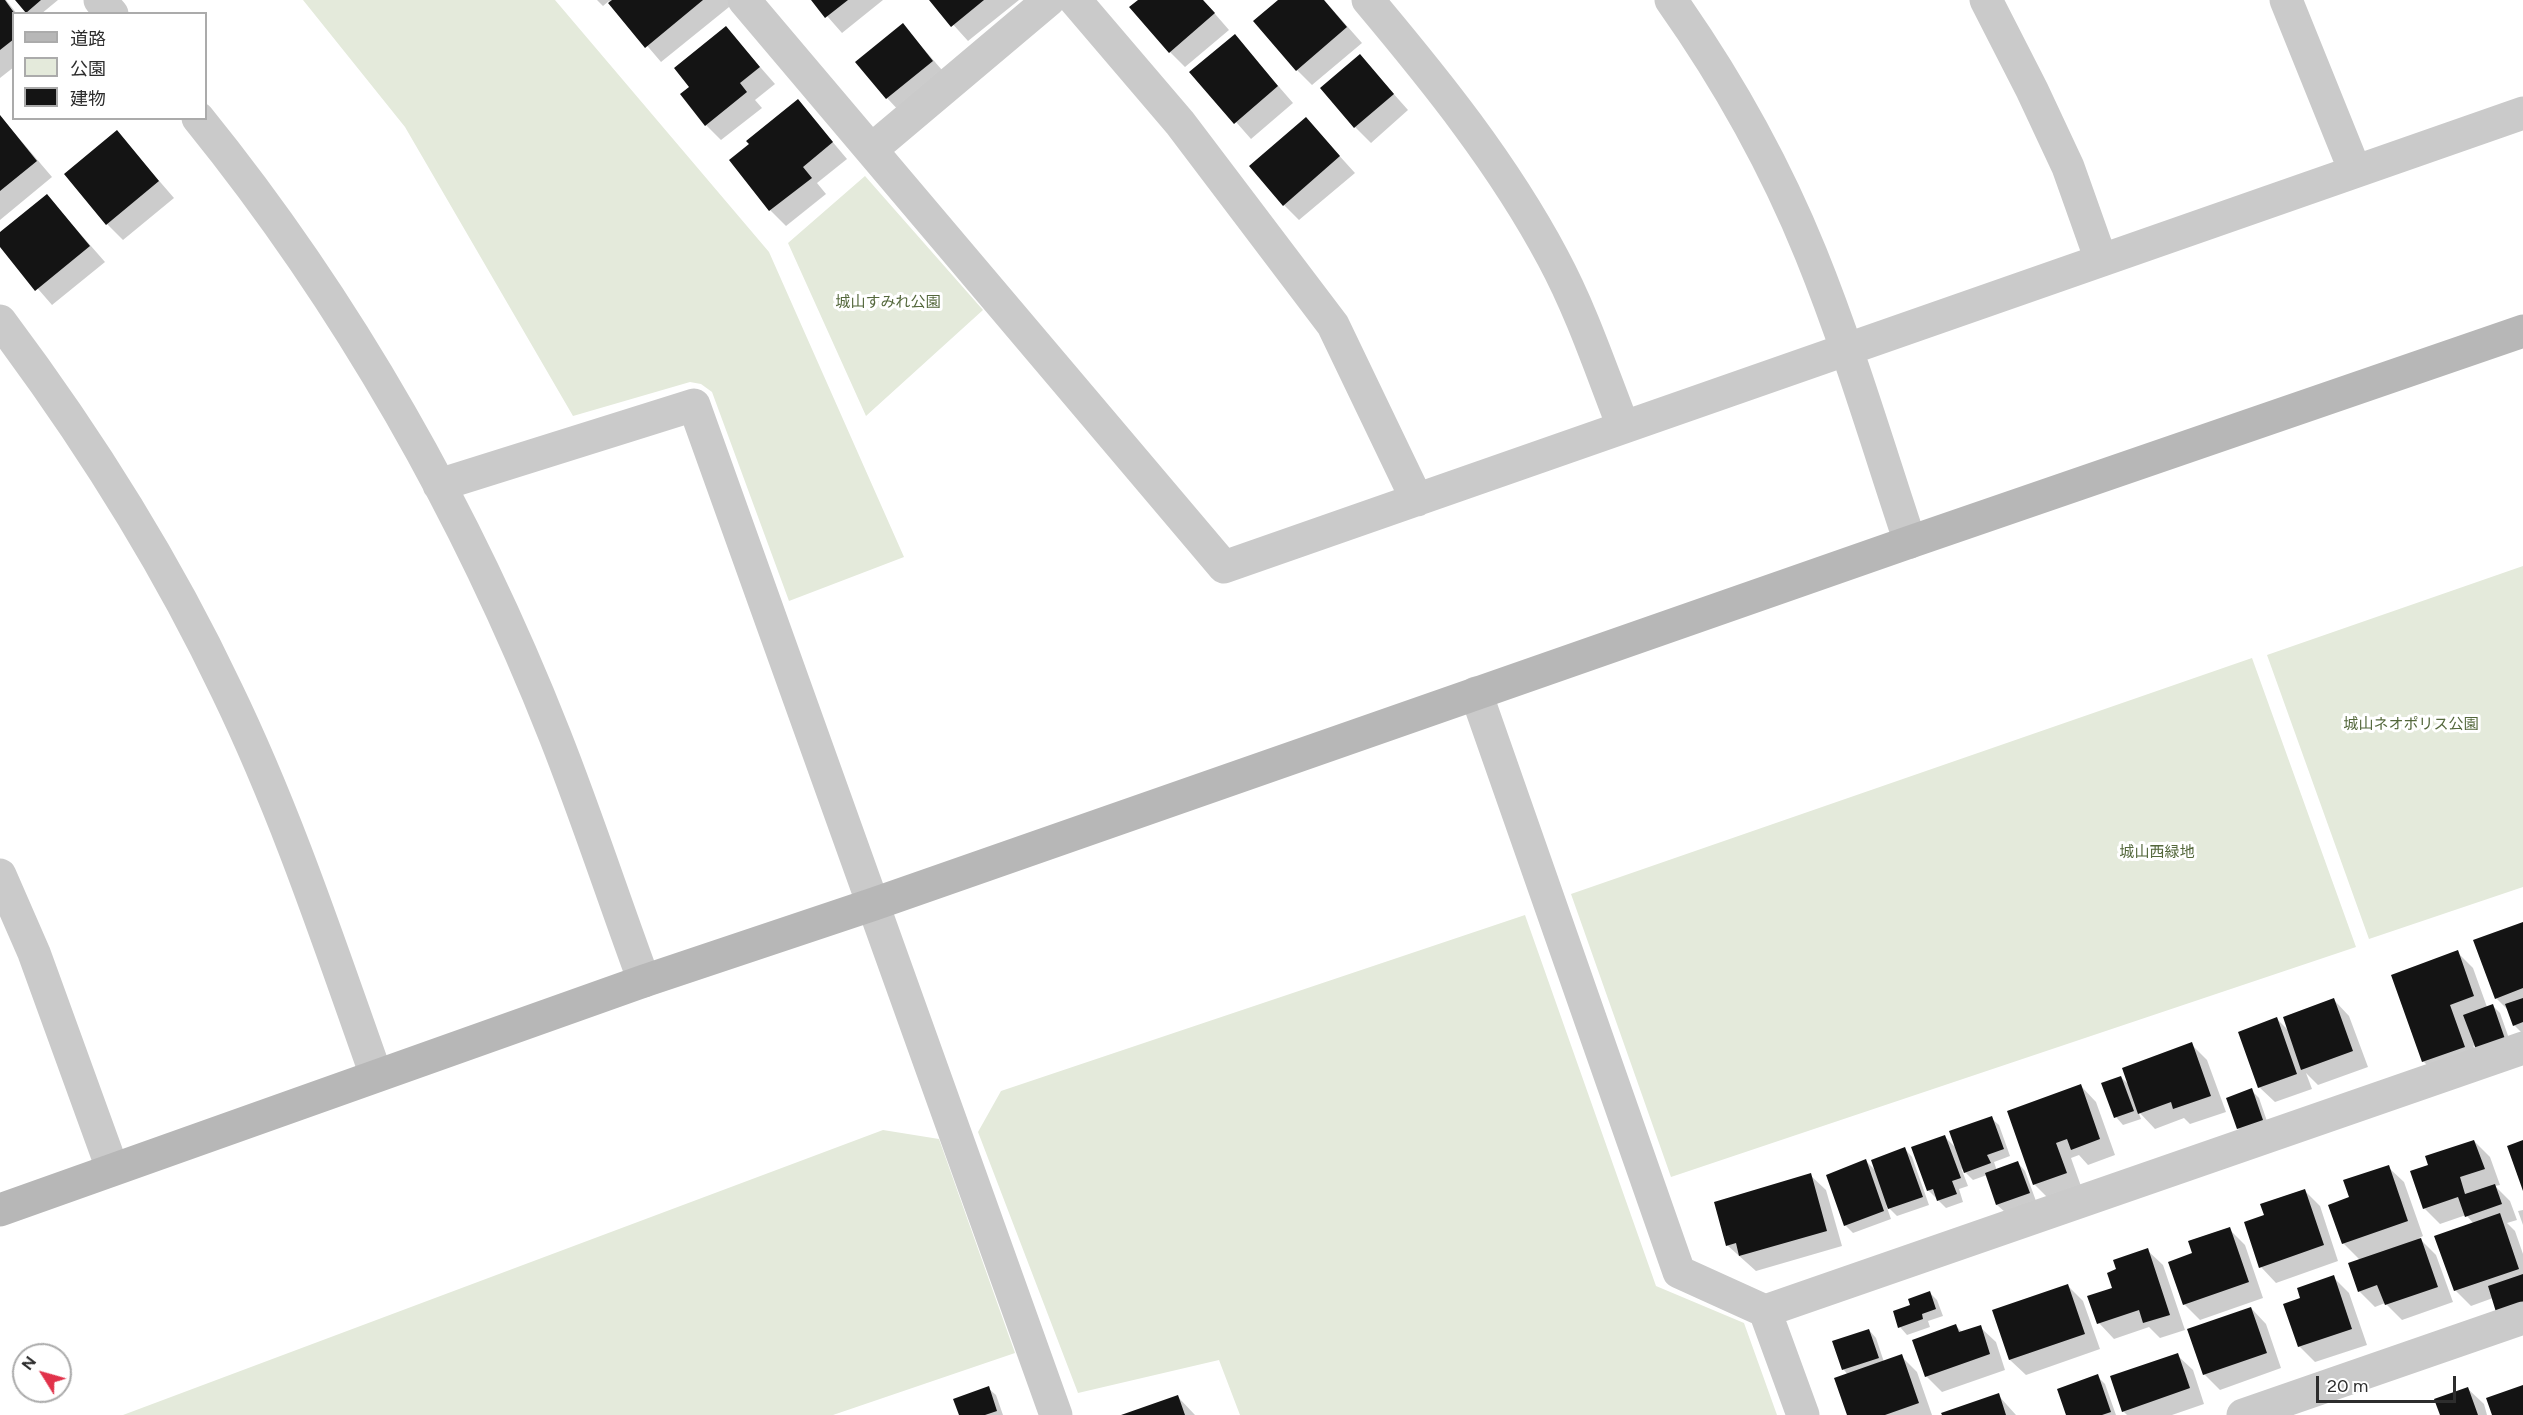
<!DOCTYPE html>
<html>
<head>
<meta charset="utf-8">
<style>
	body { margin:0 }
	#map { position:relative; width:2523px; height:1415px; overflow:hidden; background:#fff; font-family:Figtree,"Noto Sans JP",sans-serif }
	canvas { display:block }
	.legend { position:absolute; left:12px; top:12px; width:195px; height:108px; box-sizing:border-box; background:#fff; border:2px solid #ababab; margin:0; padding:8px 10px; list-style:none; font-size:18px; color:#2d2d2d }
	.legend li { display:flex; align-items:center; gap:12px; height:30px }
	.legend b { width:30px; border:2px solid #ababab }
	.north { position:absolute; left:12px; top:1343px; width:60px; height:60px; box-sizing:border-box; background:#fff; border:2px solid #ababab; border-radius:50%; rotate:307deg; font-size:16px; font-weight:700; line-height:24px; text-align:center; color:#2d2d2d }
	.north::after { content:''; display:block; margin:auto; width:21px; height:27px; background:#e1324a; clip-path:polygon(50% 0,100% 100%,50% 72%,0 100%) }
	.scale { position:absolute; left:2316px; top:1376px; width:140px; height:27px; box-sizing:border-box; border:3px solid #2d2d2d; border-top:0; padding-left:8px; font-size:18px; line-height:21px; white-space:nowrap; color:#2d2d2d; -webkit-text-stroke:4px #fff; paint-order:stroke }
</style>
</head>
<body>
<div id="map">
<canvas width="2523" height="1415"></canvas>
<ul class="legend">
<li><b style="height:8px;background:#b7b7b7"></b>道路</li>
<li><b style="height:16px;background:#e4eadb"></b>公園</li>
<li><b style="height:16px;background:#141414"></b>建物</li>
</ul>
<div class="north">N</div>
<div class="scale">20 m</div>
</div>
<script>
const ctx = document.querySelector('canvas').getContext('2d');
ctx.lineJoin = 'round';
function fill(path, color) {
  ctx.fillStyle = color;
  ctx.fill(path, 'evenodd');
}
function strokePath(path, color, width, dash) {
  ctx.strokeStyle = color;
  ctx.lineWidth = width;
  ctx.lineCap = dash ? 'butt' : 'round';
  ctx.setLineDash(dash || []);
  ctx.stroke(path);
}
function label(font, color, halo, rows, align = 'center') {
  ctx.font = font + ' Figtree,"Noto Sans JP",sans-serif';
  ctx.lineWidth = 6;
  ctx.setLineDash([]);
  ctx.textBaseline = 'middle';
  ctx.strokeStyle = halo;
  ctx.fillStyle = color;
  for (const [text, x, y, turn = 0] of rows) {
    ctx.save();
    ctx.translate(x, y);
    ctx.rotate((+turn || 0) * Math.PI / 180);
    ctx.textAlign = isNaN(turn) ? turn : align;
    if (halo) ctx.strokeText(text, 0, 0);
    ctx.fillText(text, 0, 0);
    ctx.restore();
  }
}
const green = new Path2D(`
	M 303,0 L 555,0 L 769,252 L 904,557 L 789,601 L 712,392 L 701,384 L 690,382 L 573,416 L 405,127 Z
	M 865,176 L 983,310 L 866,416 L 788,243 Z
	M 2523,566 L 2523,887 L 2369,939 L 2267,655 Z
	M 2252,658 L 2356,947 L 1671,1177 L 1571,894 Z
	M 1525,915 L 1656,1286 L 1744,1323 L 1777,1415 L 1240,1415 L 1219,1360 L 1078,1393 L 978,1132 L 1001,1091 Z
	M 883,1130 L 939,1139 L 1015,1353 L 833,1415 L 123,1415 Z`);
const shadow = new Path2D(`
	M 0,0 L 6,0 L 17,14 L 14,14 L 14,67 L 0,78 Z
	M 17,0 L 58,0 L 41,14 L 29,14 Z
	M 597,0 L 731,0 L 734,3 L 661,62 L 609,1 L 603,6 Z
	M 813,0 L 883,0 L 842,33 Z
	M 931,0 L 1019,0 L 968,41 Z
	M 1140,0 L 1203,0 L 1229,30 L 1185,67 L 1170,52 Z
	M 1280,0 L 1324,0 L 1362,43 L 1312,85 L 1297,70 Z
	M 903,25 L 948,77 L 902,114 L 887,98 Z
	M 726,28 L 775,84 L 755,100 L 762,108 L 721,140 L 706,125 L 691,87 Z
	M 1235,36 L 1293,103 L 1251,139 L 1192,72 Z
	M 1360,56 L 1408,110 L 1371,143 L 1355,127 Z
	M 798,101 L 847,159 L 817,183 L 826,194 L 786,226 L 770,210 L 731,160 Z
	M 0,116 L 52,177 L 0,220 Z
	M 1306,119 L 1355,173 L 1299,220 L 1284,205 Z
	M 117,132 L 174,198 L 123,240 L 107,224 Z
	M 47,196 L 105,262 L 52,305 L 0,245 L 0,234 Z
	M 2523,924 L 2523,1032 L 2522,1033 L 2514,1025 L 2509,1011 L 2496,998 Z
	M 2457,952 L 2473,968 L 2487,1007 L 2492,1005 L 2500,1013 L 2512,1047 L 2485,1056 L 2473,1045 L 2480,1063 L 2439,1077 L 2423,1061 Z
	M 2334,1000 L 2349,1016 L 2368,1067 L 2318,1085 L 2306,1073 L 2312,1089 L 2275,1102 L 2259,1087 L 2277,1019 L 2289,1031 Z
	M 2191,1044 L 2207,1060 L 2226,1112 L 2190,1124 L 2184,1118 L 2155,1129 L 2138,1111 L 2141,1119 L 2123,1125 L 2116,1117 L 2121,1077 L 2131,1087 Z
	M 2081,1086 L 2096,1102 L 2115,1155 L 2088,1165 L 2079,1155 L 2071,1158 L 2082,1189 L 2050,1200 L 2034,1184 Z
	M 2251,1090 L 2259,1098 L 2269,1127 L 2246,1135 L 2238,1128 Z
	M 1991,1118 L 1999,1125 L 2010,1156 L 1994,1162 L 1997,1171 L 2018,1163 L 2025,1171 L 2036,1201 L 2005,1212 L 1997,1205 L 1987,1175 L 1973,1180 L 1961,1168 L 1968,1186 L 1959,1189 L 1963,1202 L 1946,1208 L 1928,1190 L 1945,1137 L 1957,1149 Z
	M 2474,1141 L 2490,1157 L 2500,1185 L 2495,1186 L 2510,1201 L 2517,1220 L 2507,1223 L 2515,1231 L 2523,1254 L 2523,1312 L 2493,1298 L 2471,1306 L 2455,1290 L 2474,1224 L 2466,1215 L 2440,1224 L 2424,1208 L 2429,1166 Z
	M 1905,1149 L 1912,1157 L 1929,1205 L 1897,1216 L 1886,1205 L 1891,1219 L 1853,1233 L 1845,1225 L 1866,1161 L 1877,1172 Z
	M 2388,1167 L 2404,1182 L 2423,1236 L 2419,1238 L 2436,1255 L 2453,1302 L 2402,1320 L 2385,1303 L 2375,1307 L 2360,1292 L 2350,1264 L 2360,1260 L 2343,1243 L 2351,1198 Z
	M 1810,1175 L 1826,1190 L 1842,1246 L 1756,1271 L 1727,1245 Z
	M 2305,1191 L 2320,1206 L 2338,1261 L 2276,1283 L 2261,1267 L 2265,1215 Z
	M 2523,1210 L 2523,1225 L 2518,1211 Z
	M 2229,1229 L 2245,1245 L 2263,1298 L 2200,1320 L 2184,1304 L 2194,1254 Z
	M 2147,1250 L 2163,1265 L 2185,1330 L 2160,1338 L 2149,1327 L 2114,1339 L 2099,1323 L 2114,1288 Z
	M 2333,1277 L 2349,1293 L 2367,1345 L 2315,1362 L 2299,1346 L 2302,1299 Z
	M 2067,1285 L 2083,1301 L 2100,1349 L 2026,1375 L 2010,1360 L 1994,1311 Z
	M 1930,1293 L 1937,1300 L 1943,1316 L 1928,1321 L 1930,1327 L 1907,1335 L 1900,1327 L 1912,1306 Z
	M 2251,1308 L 2266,1324 L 2281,1368 L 2220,1390 L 2204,1374 Z
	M 1956,1326 L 1963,1333 L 1980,1327 L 1996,1342 L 2005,1370 L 1942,1392 L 1926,1376 Z
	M 1869,1330 L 1876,1338 L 1884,1362 L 1901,1356 L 1917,1372 L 1932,1415 L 1848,1415 L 1848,1375 L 1844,1370 L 1834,1342 Z
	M 2177,1355 L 2193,1370 L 2204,1404 L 2172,1415 L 2127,1415 L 2123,1411 Z
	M 2097,1376 L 2105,1384 L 2116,1415 L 2067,1415 Z
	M 988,1388 L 996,1395 L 1003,1415 L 960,1415 Z
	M 2468,1389 L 2484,1404 L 2487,1415 L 2441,1415 Z
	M 1998,1395 L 2016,1415 L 1943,1415 Z
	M 1178,1397 L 1195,1415 L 1124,1415 Z`);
const building = new Path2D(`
	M 0,0 L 5,0 L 15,14 L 14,14 L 14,39 L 0,50 Z
	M 15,0 L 41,0 L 26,13 Z
	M 612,0 L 703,0 L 645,48 L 608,3 Z
	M 811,0 L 848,0 L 825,18 Z
	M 929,0 L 984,0 L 951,27 Z
	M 1138,0 L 1203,0 L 1215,13 L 1169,53 L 1129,7 Z
	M 1278,0 L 1324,0 L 1347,27 L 1296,71 L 1253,21 Z
	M 903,23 L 933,61 L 886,99 L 855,62 Z
	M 726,26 L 760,67 L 740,83 L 747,92 L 705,126 L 680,94 L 689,87 L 674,68 Z
	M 1235,34 L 1278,86 L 1234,124 L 1189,72 Z
	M 1360,54 L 1394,94 L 1354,128 L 1320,88 Z
	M 798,99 L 833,142 L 803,167 L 812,178 L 769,211 L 729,160 L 749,144 L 746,141 Z
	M 0,115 L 37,161 L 0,191 Z
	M 1306,117 L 1340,156 L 1283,206 L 1249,166 Z
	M 117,130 L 159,181 L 106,225 L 64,174 Z
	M 47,194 L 90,246 L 35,291 L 0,247 L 0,232 Z
	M 2523,922 L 2523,988 L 2495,999 L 2473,940 Z
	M 2458,950 L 2474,996 L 2450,1005 L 2465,1047 L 2422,1062 L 2391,975 Z
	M 2334,998 L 2353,1051 L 2301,1070 L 2283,1017 Z
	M 2523,998 L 2523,1022 L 2513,1026 L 2505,1004 Z
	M 2493,1004 L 2505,1039 L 2476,1049 L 2463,1015 Z
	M 2277,1017 L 2297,1074 L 2258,1088 L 2238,1032 Z
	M 2192,1042 L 2211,1096 L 2173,1109 L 2171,1102 L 2138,1114 L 2122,1068 Z
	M 2121,1076 L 2134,1111 L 2114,1118 L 2101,1083 Z
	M 2081,1084 L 2100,1139 L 2071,1150 L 2067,1139 L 2056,1143 L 2067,1173 L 2033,1185 L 2007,1111 Z
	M 2252,1088 L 2263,1120 L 2237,1129 L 2226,1098 Z
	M 1992,1116 L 2004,1149 L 1987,1155 L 1991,1163 L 1964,1173 L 1949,1131 Z
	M 1945,1135 L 1961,1178 L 1952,1181 L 1957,1194 L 1937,1201 L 1933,1189 L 1927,1191 L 1911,1147 Z
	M 2474,1140 L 2485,1169 L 2460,1177 L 2465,1194 L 2495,1184 L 2502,1204 L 2465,1217 L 2458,1197 L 2423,1209 L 2410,1171 L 2428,1165 L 2425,1156 Z
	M 2523,1140 L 2523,1191 L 2507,1146 Z
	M 1905,1147 L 1923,1197 L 1888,1209 L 1871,1160 Z
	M 1866,1159 L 1884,1211 L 1844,1226 L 1826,1175 Z
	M 2018,1161 L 2030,1193 L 1996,1205 L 1985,1173 Z
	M 2389,1165 L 2408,1221 L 2342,1244 L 2328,1205 L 2349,1197 L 2343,1180 Z
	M 1811,1173 L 1827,1231 L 1739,1256 L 1736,1243 L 1726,1246 L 1714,1202 Z
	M 2305,1189 L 2324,1245 L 2259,1268 L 2244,1222 L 2264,1215 L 2260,1204 Z
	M 2500,1213 L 2519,1269 L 2454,1291 L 2434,1236 Z
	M 2230,1227 L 2249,1282 L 2183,1305 L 2168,1262 L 2192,1253 L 2188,1241 Z
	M 2421,1238 L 2438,1287 L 2385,1305 L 2377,1285 L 2358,1292 L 2348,1263 Z
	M 2148,1248 L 2170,1315 L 2143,1323 L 2139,1310 L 2097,1324 L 2087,1296 L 2112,1288 L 2107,1273 L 2116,1269 L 2113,1260 Z
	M 2523,1274 L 2523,1302 L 2496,1312 L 2488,1286 Z
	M 2334,1275 L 2352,1329 L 2298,1347 L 2283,1304 L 2300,1298 L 2297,1288 Z
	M 2068,1284 L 2085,1334 L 2009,1360 L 1992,1310 Z
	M 1930,1291 L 1936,1309 L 1922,1314 L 1923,1319 L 1898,1328 L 1893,1311 L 1910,1305 L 1908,1299 Z
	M 2251,1307 L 2267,1353 L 2203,1375 L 2187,1329 Z
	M 1956,1324 L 1959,1332 L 1981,1325 L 1990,1354 L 1925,1377 L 1912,1340 Z
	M 1869,1329 L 1879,1358 L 1842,1370 L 1832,1341 Z
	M 2178,1353 L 2190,1388 L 2122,1412 L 2110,1376 Z
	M 1902,1354 L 1919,1403 L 1885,1415 L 1847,1415 L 1834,1378 Z
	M 2098,1374 L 2111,1412 L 2102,1415 L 2066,1415 L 2057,1389 Z
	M 2523,1385 L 2523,1415 L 2492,1415 L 2486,1398 Z
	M 989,1386 L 997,1411 L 985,1415 L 959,1415 L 953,1399 Z
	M 2468,1387 L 2478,1415 L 2440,1415 L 2434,1399 Z
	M 1999,1393 L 2006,1415 L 1942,1415 L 1941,1413 Z
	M 1178,1395 L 1185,1415 L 1121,1415 Z`);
const street = new Path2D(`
	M 100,0 L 112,14
	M 744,0 L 1224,567 L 2523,113
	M 1075,0 L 1180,123 L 1333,325 L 1417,500
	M 1368,0 C 1436,81 1503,164 1553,258 C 1582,312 1601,370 1623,426
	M 1671,0 C 1726,78 1775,165 1811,254 C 1849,348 1878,446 1910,542
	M 1986,0 L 2032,90 L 2068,167 L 2101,260
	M 2286,0 L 2355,171
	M 198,118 C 348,303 468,515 555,736 C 587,817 614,900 644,981
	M 871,150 L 1049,0
	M 0,321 C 87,437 165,560 227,691 C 287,815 330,946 376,1075
	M 439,485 L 694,405 L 1056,1415
	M 1476,693 L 1679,1272 L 1765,1311 L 2523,1048
	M 0,875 L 34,953 L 112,1168
	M 1765,1311 L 1803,1415
	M 2243,1415 L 2523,1318`);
const secondary = new Path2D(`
	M 0,1210 L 644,981 L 874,904 L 1910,542 L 2523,331`);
const parkNames = [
	["城山すみれ公園",888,303],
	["城山ネオポリス公園",2411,725],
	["城山西緑地",2157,853]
];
fill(green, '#e4eadb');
fill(shadow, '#0003');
fill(building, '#141414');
strokePath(street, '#cacaca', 33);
strokePath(secondary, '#b7b7b7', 33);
label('15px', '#53673b', '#fff', parkNames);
</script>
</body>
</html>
